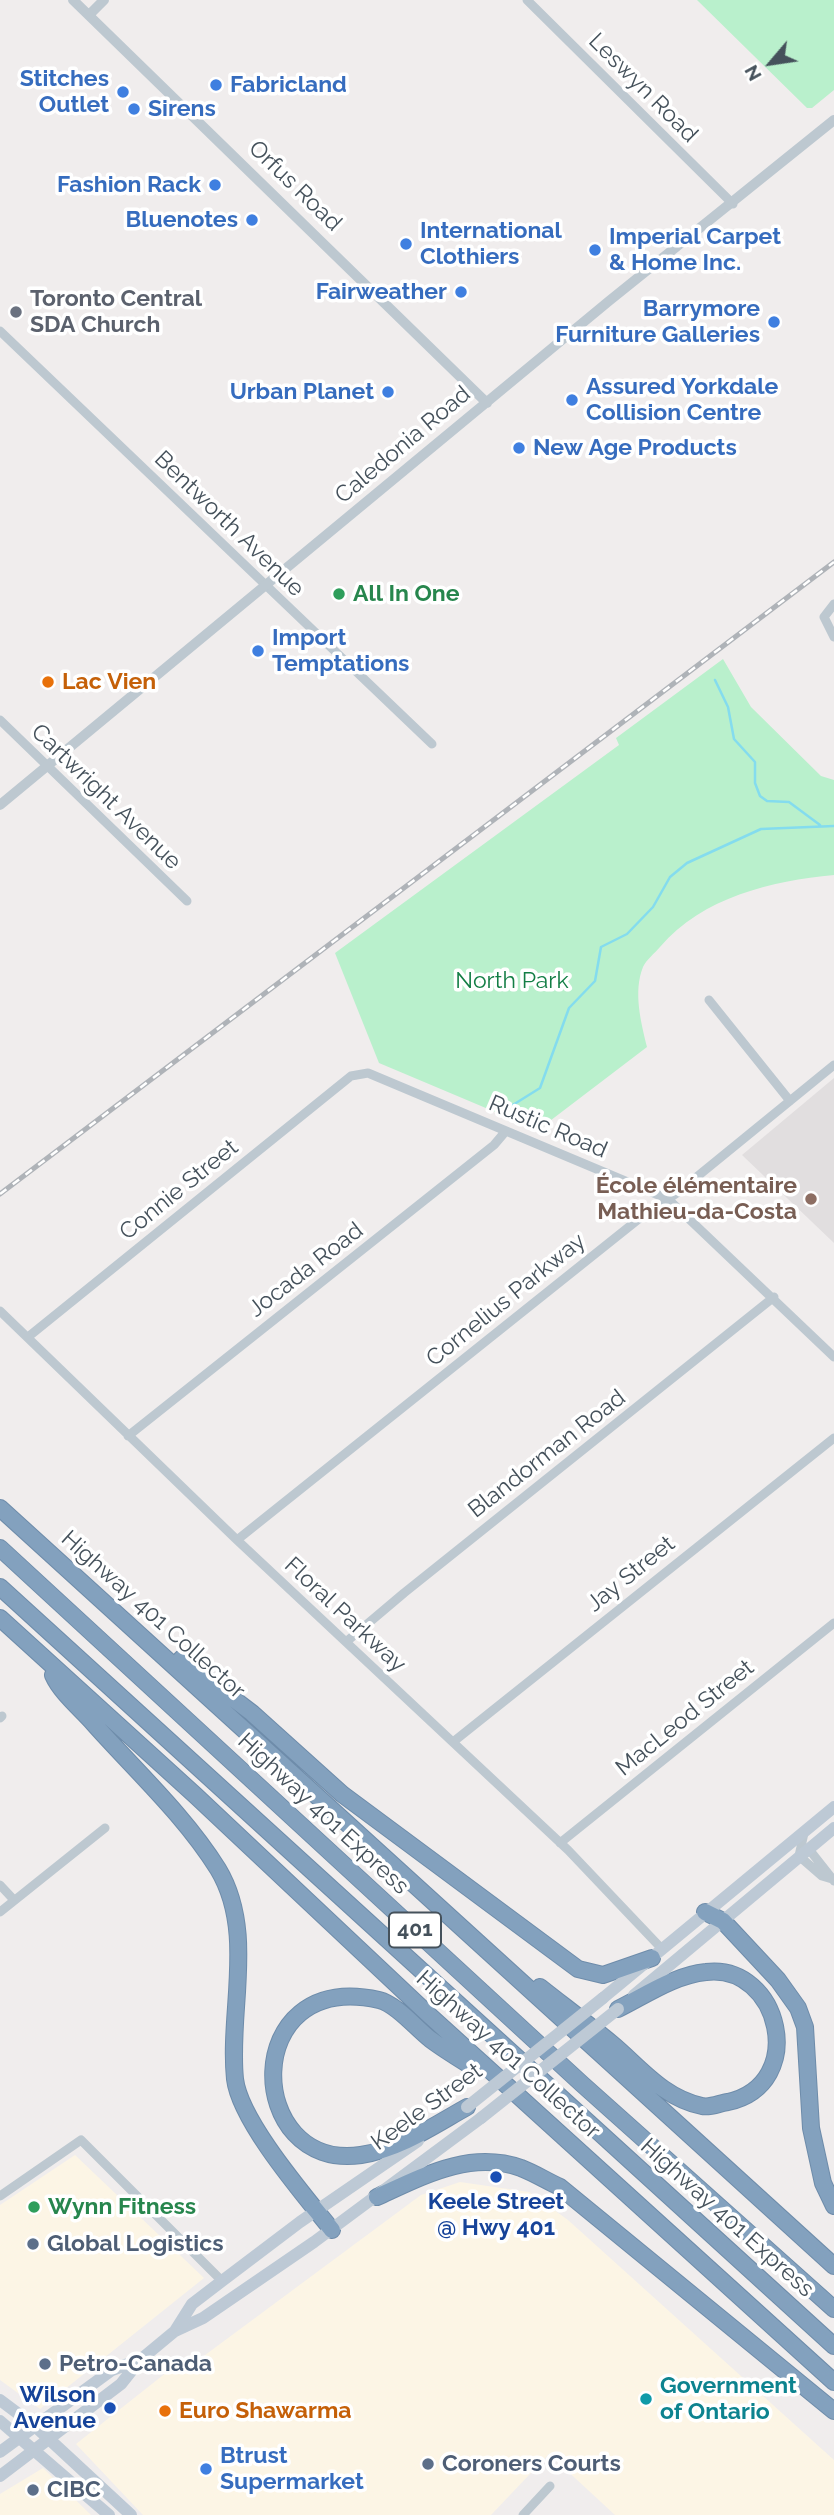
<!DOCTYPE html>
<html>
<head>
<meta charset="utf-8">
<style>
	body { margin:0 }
	#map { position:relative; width:834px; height:2515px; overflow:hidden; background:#f0eded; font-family:Raleway,sans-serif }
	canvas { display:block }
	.north { position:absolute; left:736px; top:28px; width:70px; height:70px; -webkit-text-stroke:5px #fff; paint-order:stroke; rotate:241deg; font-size:19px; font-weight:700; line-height:28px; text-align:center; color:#45515b }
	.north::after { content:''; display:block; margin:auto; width:24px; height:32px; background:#45515b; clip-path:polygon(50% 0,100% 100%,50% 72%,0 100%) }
</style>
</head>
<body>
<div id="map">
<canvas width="834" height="2515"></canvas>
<div class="north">N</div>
</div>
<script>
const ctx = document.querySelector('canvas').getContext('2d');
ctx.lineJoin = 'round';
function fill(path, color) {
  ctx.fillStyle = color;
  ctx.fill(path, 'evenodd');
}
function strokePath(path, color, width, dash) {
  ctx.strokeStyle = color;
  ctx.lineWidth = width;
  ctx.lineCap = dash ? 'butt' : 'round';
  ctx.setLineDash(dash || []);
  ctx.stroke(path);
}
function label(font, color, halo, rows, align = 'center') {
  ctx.font = font + ' Raleway,sans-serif';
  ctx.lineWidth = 7;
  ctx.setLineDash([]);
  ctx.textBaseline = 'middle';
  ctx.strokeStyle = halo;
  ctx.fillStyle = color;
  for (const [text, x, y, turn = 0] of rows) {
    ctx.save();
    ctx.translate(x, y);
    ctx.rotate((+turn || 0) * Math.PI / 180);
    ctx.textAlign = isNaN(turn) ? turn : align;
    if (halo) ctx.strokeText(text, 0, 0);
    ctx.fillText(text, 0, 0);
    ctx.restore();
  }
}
const commercial = new Path2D(`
	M 75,2155 L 204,2278 L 40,2409 L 0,2380 L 0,2205 Z
	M 460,2182 L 529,2192 L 568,2220 L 834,2460 L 834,2515 L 615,2515 L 549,2454 L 491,2515 L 143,2515 L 76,2444 L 186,2357 L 193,2364 L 421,2195 Z
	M 43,2468 L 91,2515 L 0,2515 L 0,2494 Z`);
const education = new Path2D(`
	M 834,1078 L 834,1243 L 742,1155 Z`);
const green = new Path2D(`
	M 697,0 L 834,0 L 834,90 L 812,108 L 807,108 Z
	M 723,659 L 751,707 L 821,776 L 834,780 L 834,875 C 771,881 703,897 660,947 C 655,953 646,960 643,967 C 633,992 641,1022 647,1047 L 538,1130 L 379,1063 L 335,953 L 619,745 L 616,738 Z`);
const stream = new Path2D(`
	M 715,680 L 728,707 L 734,739 L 755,762 L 755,783 L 760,796 L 767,801 L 789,802 L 820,825
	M 508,1108 L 540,1088 L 569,1008 L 595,981 L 601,947 L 627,934 L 653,907 L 670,877 L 687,863 L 761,829 L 834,826`);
const minor = new Path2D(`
	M 527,0 L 733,204
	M 0,331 L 432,744
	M 834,604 L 824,617 L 834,637
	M 0,720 L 187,901
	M 709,1000 L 790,1101
	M 0,1311 L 237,1540 L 568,1850 L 662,1949
	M 28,1337 L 351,1076 L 368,1073 L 668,1199 L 834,1357
	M 128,1436 L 494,1145 L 505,1132
	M 237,1540 L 645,1214 L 677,1193 L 834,1065
	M 346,1642 L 404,1593 L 774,1297
	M 0,1718 L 2,1716
	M 453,1742 L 834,1438
	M 804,1833 L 799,1856 L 822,1876 L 832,1879
	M 560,1843 L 834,1623
	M 808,1848 L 834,1881
	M 0,1885 L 14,1900
	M 0,1912 L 105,1828
	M 0,2196 L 81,2140 L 222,2281
	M 523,2515 L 550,2486`);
const tertiary = new Path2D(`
	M 73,0 L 487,403
	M 89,15 L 104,0
	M 0,805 L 609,301 L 834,120`);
const secondary = new Path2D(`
	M 634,1995 L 834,1828
	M 603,1998 L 834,1807
	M 175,2331 L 192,2304 L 222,2281 L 300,2222 L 418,2141
	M 0,2400 L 36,2427 L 131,2515
	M 0,2421 L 109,2515
	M 0,2452 L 112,2370 L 139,2360
	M 0,2476 L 121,2384 L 140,2360 L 175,2331 L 203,2318 L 314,2242 L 481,2118`);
const motorway = new Path2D(`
	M 0,1508 L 834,2266
	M 0,1548 L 582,2084 L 834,2309
	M 0,1587 L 834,2346
	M 0,1618 L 195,1795 L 429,2015 L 834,2382
	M 181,1659 L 252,1713 L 342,1794 L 578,1969 L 603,1975 L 652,1958
	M 53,1675 C 61,1693 81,1709 94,1724 C 135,1770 185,1816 218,1869 C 256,1932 228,2011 235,2079 C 240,2121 304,2195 332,2230
	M 705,1912 L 723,1921 L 778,1980 L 798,2008 L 805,2027 L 811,2128 L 823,2183 L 834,2206
	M 540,1987 C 564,2006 588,2024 611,2043 C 640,2067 663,2098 702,2106 C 710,2108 720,2103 728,2102 C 809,2084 780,1963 706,1972 C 675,1975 646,1995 618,2009
	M 467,2107 C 433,2126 400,2149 361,2155 C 244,2172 238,1968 379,2000 C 396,2004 416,2028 430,2039 C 446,2051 463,2061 479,2071
	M 377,2197 C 423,2176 470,2150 521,2168 C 534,2173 547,2181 560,2187 L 834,2411`);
const rail = new Path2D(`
	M 0,1194 L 834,562`);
const secondaryBridge = new Path2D(`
	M 467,2107 L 603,1998
	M 481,2118 L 618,2009`);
const markers = [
	[216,85,7,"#3f7fe0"],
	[123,92,7,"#3f7fe0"],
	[134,109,7,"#3f7fe0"],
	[215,185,7,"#3f7fe0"],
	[252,220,7,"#3f7fe0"],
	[406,244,7,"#3f7fe0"],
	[595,250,7,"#3f7fe0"],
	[461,292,7,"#3f7fe0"],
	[16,312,7,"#6b7280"],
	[774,322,7,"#3f7fe0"],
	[388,392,7,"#3f7fe0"],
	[572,400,7,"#3f7fe0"],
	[519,448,7,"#3f7fe0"],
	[339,594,7,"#2e9e5b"],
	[258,651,7,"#3f7fe0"],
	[48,682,7,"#e8710a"],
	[811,1199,7,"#8d6e63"],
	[496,2177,7,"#1a4fb4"],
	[34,2207,7,"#2e9e5b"],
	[33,2244,7,"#5c6f8a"],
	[45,2364,7,"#5c6f8a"],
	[646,2399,7,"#0f9aa8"],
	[110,2408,7,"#1a4fb4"],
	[165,2411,7,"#e8710a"],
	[428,2464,7,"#5c6f8a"],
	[206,2469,7,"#3f7fe0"],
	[33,2490,7,"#5c6f8a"]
];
const shields = [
	[415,1930,52]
];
const shieldNames = [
	["401",415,1930]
];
const shopNames = [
	["Stitches",109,79,"right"],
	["Outlet",109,105,"right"],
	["Fabricland",230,85],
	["Sirens",148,109],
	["Fashion Rack",201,185,"right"],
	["Bluenotes",238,220,"right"],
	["International",420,231],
	["Clothiers",420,257],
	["Imperial Carpet",609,237],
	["& Home Inc.",609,263],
	["Fairweather",447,292,"right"],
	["Barrymore",760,309,"right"],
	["Furniture Galleries",760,335,"right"],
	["Assured Yorkdale",586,387],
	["Collision Centre",586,413],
	["Urban Planet",374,392,"right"],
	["New Age Products",533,448],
	["Import",272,638],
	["Temptations",272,664],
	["Btrust",220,2456],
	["Supermarket",220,2482]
];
const streetNames = [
	["Leswyn Road",643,88,45],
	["Orfus Road",295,186,44],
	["Caledonia Road",403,445,-40],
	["Bentworth Avenue",229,524,44],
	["Cartwright Avenue",106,797,44],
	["Rustic Road",548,1127,23],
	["Connie Street",179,1190,-39],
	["Jocada Road",306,1270,-38],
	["Cornelius Parkway",506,1300,-39],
	["Blandorman Road",547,1454,-38],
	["Jay Street",631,1574,-39],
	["Highway 401 Collector",153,1615,42],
	["Floral Parkway",345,1615,43],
	["MacLeod Street",685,1718,-39],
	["Highway 401 Express",323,1814,43],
	["Highway 401 Collector",508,2055,42],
	["Keele Street",427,2107,-36],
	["Highway 401 Express",727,2218,42]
];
const worshipNames = [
	["Toronto Central",30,299],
	["SDA Church",30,325]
];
const leisureNames = [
	["All In One",353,594],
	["Wynn Fitness",48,2207]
];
const foodNames = [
	["Lac Vien",62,682],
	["Euro Shawarma",179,2411]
];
const parkNames = [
	["North Park",512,981]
];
const educationNames = [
	["École élémentaire",797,1186],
	["Mathieu-da-Costa",797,1212]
];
const transitNames = [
	["Keele Street",496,2202],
	["@ Hwy 401",496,2228],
	["Wilson",96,2395,"right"],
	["Avenue",96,2421,"right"]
];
const serviceNames = [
	["Global Logistics",47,2244],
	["Petro-Canada",59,2364],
	["Coroners Courts",442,2464],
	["CIBC",47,2490]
];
const cultureNames = [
	["Government",660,2386],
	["of Ontario",660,2412]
];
fill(commercial, '#fcf5e5');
fill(education, '#e1dedf');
fill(green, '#b9f0cc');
strokePath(stream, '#84dcee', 2.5);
strokePath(motorway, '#6e8caa', 18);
strokePath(minor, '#bdc8d0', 9);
strokePath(tertiary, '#bdc8d0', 10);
strokePath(secondary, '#bdc9d5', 12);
strokePath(motorway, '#83a1be', 16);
strokePath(rail, '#afb3b8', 5);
strokePath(rail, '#fff', 2.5, [8]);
strokePath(secondaryBridge, '#bdc9d5', 12);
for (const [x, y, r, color] of markers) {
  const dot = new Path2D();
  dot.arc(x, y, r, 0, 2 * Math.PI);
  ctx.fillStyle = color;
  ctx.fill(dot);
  strokePath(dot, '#fff', 2.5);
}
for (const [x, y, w] of shields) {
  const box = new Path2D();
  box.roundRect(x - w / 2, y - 17.5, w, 35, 5);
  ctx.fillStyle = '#fff';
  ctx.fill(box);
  strokePath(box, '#45515b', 2);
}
label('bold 21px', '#45515b', null, shieldNames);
label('bold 23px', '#366cbe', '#fff', shopNames, 'left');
label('23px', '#45515b', '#fff', streetNames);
label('bold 23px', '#5b616d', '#fff', worshipNames, 'left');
label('bold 23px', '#27864d', '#fff', leisureNames, 'left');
label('bold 23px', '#c56008', '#fff', foodNames, 'left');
label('23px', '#137e45', '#fff', parkNames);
label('bold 23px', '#785e54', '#fff', educationNames, 'right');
label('bold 23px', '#164399', '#fff', transitNames);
label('bold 23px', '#4e5e75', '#fff', serviceNames, 'left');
label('bold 23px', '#0d838f', '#fff', cultureNames, 'left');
</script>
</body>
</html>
